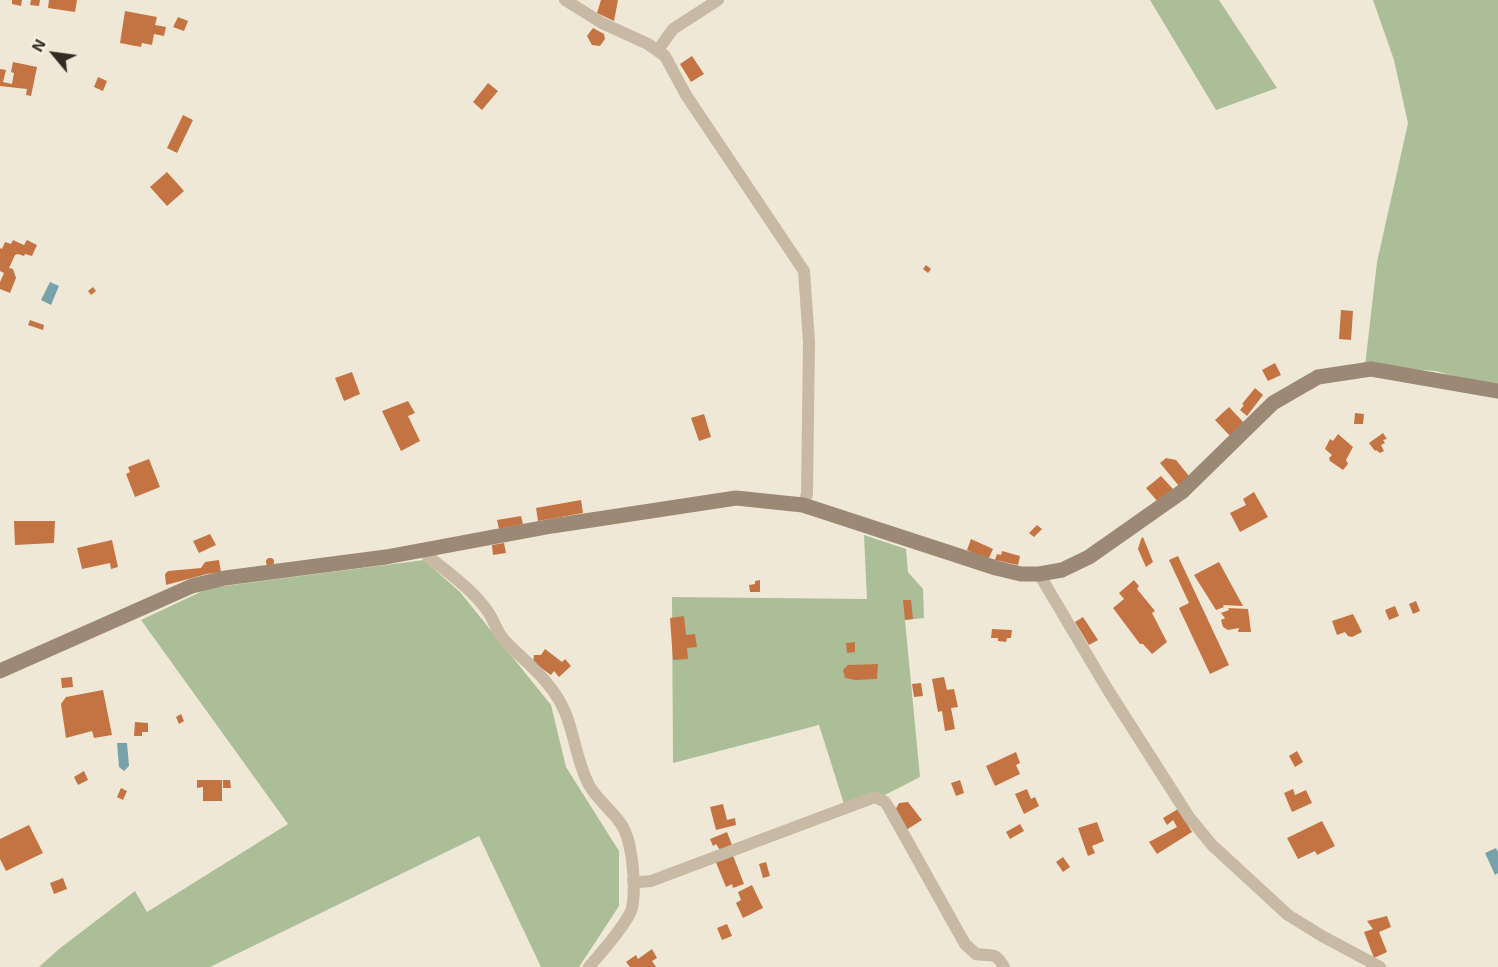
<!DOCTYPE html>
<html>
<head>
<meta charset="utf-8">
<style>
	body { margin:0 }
	#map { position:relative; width:1498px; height:967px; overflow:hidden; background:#f0e8d7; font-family:"Exo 2",sans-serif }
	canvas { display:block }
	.north { position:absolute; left:24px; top:24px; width:60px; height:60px; -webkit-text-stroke:4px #f8f2e3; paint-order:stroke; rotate:299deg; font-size:16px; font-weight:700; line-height:24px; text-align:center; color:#332c25 }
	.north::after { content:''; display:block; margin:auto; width:21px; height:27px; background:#332c25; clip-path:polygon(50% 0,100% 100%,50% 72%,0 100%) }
</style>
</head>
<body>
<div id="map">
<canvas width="1498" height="967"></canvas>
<div class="north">N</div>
</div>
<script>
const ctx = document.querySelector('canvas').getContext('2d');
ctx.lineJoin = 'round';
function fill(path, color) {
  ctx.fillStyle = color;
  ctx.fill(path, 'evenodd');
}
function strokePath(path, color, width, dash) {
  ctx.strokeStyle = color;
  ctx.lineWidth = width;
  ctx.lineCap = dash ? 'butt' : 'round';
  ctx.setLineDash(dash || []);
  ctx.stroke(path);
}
const green = new Path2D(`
	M 1150,0 L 1219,0 L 1277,88 L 1216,110 Z
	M 1373,0 L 1498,0 L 1498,389 L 1436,371 L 1365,366 L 1377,262 L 1408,123 L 1394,60 Z
	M 864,535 L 906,549 L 908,572 L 923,589 L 924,618 L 905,620 L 920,777 L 879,798 L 844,804 L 819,725 L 673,763 L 672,597 L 867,599 Z
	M 424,560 L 460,592 L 551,705 L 566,767 L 619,851 L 619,906 L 579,967 L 541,967 L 479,836 L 210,967 L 39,967 L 59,949 L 135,891 L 147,912 L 288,824 L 141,620 L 209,588 Z`);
const water = new Path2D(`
	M 50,282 L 59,286 L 51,305 L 41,300 Z
	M 117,743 L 127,743 L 129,766 L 124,771 L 119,767 Z
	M 1496,848 L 1498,852 L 1498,873 L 1495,875 L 1485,853 Z`);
const building = new Path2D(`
	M 12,0 L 22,0 L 21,6 L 12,4 Z
	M 31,0 L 40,0 L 39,6 L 30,5 Z
	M 49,0 L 77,0 L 75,12 L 48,8 Z
	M 601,0 L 618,0 L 614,21 L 597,13 Z
	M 125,11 L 157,17 L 155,25 L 166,27 L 164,36 L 154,34 L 152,45 L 142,43 L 141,47 L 120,43 Z
	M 178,17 L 188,21 L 184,31 L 173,27 Z
	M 593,28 L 604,34 L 605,39 L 600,46 L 592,45 L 587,36 Z
	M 692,56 L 704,74 L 691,82 L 680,64 Z
	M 13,62 L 37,67 L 31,96 L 26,95 L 27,89 L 0,86 L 0,69 L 6,70 L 3,82 L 12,84 L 14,73 L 11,72 Z
	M 98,77 L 107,81 L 103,91 L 94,87 Z
	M 488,83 L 498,91 L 482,110 L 473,102 Z
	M 183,115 L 193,120 L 177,153 L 167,148 Z
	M 167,172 L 184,191 L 167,206 L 150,187 Z
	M 13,240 L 24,245 L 27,240 L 37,245 L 32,256 L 25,254 L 24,256 L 18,254 L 15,255 L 9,268 L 13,269 L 16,278 L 10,293 L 0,289 L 0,282 L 4,273 L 0,271 L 0,248 L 2,249 L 5,242 L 11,244 Z
	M 926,265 L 931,269 L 928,273 L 923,269 Z
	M 93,287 L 96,291 L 91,295 L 88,291 Z
	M 1341,310 L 1353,311 L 1351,340 L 1339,339 Z
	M 30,320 L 44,325 L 43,330 L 28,325 Z
	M 1275,363 L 1281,375 L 1268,381 L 1262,370 Z
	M 352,372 L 360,394 L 344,401 L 335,378 Z
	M 1255,388 L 1263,395 L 1247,416 L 1240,410 L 1244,405 L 1242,404 Z
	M 408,401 L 415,413 L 408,416 L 420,441 L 401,451 L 382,411 Z
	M 1229,407 L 1245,424 L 1231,437 L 1215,420 Z
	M 1355,413 L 1364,414 L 1363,424 L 1354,424 Z
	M 704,414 L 711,437 L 699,441 L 691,418 Z
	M 1383,433 L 1387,439 L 1383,440 L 1385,443 L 1381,445 L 1384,451 L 1380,453 L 1376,450 L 1375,451 L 1369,443 Z
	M 1338,434 L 1353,447 L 1346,460 L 1348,464 L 1343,470 L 1330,461 L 1329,458 L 1332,455 L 1325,449 L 1330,439 L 1333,441 Z
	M 1166,458 L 1176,460 L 1189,476 L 1179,486 L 1160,463 Z
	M 149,459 L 160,487 L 135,497 L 126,474 L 130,472 L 128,467 Z
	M 1161,476 L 1173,489 L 1158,502 L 1146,488 Z
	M 1254,492 L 1268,517 L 1240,532 L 1230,513 L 1246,505 L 1243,499 Z
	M 581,500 L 583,513 L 538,521 L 536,508 Z
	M 521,516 L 523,524 L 499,529 L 497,520 Z
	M 14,521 L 55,521 L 54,543 L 15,545 Z
	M 1037,525 L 1042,529 L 1034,537 L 1029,533 Z
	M 210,534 L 216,545 L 199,553 L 193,541 Z
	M 1143,537 L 1153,562 L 1146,567 L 1138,549 L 1141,539 Z
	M 971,539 L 993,549 L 988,560 L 967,550 Z
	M 112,540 L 118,567 L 111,569 L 110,563 L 82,569 L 77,548 Z
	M 504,543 L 506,553 L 493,555 L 492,545 Z
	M 1002,551 L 1020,556 L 1018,565 L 995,560 L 997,554 L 1001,555 Z
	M 1178,556 L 1229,665 L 1210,674 L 1179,608 L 1189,603 L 1169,560 Z
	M266 562a4 4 0 1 1 8 0a4 4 0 1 1-8 0Z
	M 219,560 L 221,572 L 207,574 L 166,585 L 165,574 L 168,571 L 201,568 L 205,562 Z
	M 1219,562 L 1243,606 L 1223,605 L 1224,607 L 1216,610 L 1194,575 Z
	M 760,580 L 760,592 L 750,592 L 749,585 L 755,584 L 755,581 Z
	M 1134,580 L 1139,586 L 1137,589 L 1155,611 L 1152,613 L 1167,642 L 1152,654 L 1143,644 L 1140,644 L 1113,608 L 1124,599 L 1119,593 Z
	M 903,600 L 911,600 L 913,619 L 905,620 Z
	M 1416,601 L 1420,611 L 1413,614 L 1409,604 Z
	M 1395,606 L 1399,616 L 1389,620 L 1385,610 Z
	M 1228,608 L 1248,609 L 1251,632 L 1238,632 L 1239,628 L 1228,630 L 1223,627 L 1221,620 L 1225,618 L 1221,613 L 1229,610 Z
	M 1353,614 L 1362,632 L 1352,637 L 1348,636 L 1345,632 L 1337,635 L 1332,621 Z
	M 684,616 L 686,635 L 695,634 L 697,647 L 687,648 L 688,659 L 673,660 L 670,618 Z
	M 1083,617 L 1098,640 L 1089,645 L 1075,622 Z
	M 992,629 L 1012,630 L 1011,638 L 1007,638 L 1006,642 L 998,641 L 998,638 L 991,638 Z
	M 855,642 L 855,652 L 847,653 L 846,643 Z
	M 545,649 L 562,662 L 565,659 L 571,666 L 559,677 L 554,671 L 551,675 L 533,662 L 534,655 L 541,655 Z
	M 878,664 L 877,679 L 855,680 L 845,678 L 843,670 L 848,665 Z
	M 72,677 L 73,687 L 62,688 L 61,678 Z
	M 944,677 L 947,690 L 954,689 L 958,707 L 951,708 L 955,729 L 945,731 L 942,711 L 938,712 L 932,679 Z
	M 921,683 L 923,696 L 914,697 L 912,684 Z
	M 103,690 L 112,735 L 94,738 L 92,731 L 66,738 L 61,704 L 66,697 Z
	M 181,714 L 184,721 L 179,724 L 176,717 Z
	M 135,722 L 148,723 L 148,732 L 142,732 L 142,736 L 134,736 Z
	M 1297,751 L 1303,762 L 1295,767 L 1289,756 Z
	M 1016,752 L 1020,763 L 1016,765 L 1020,774 L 995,786 L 986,766 Z
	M 84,771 L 88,780 L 78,785 L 74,777 Z
	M 197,780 L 222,780 L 222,801 L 203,801 L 203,787 L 197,788 Z
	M 223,780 L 230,780 L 231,788 L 223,788 Z
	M 960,780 L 964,793 L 956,796 L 951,783 Z
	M 121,788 L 127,791 L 123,800 L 117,797 Z
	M 1027,789 L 1031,799 L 1035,797 L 1039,806 L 1024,814 L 1015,794 Z
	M 1293,789 L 1295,795 L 1306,790 L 1312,803 L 1292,812 L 1284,793 Z
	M 908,802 L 922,820 L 906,830 L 894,812 L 899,803 Z
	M 723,804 L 727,820 L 735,818 L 736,825 L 716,830 L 710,807 Z
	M 1178,809 L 1192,832 L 1157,854 L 1149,842 L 1177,827 L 1173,820 L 1167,825 L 1163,818 Z
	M 1322,821 L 1335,846 L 1317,855 L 1315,851 L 1298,859 L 1287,838 Z
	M 1097,822 L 1104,841 L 1092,846 L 1095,853 L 1088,856 L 1078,828 Z
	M 1020,824 L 1024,831 L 1010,839 L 1006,832 Z
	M 29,825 L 43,853 L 6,871 L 0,859 L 0,839 Z
	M 727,832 L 732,845 L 720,850 L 716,844 L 713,846 L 710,839 Z
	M 732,853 L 744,884 L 733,888 L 732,884 L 726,887 L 715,860 Z
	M 1063,857 L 1070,867 L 1063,872 L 1056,862 Z
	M 766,862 L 770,876 L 763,878 L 759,864 Z
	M 63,878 L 67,889 L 54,894 L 50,883 Z
	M 752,885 L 763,908 L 743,918 L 736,903 L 741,900 L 738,892 Z
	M 1387,916 L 1391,927 L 1379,932 L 1387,952 L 1374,958 L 1364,932 L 1373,929 L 1367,921 Z
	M 727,924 L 732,936 L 722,940 L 717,928 Z
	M 652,949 L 657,958 L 652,961 L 656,967 L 630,967 L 626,962 L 636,955 L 638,959 Z`);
const minor = new Path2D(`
	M 565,0 L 602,23 L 648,44 L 665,56 L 686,95 L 804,271 L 809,342 L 807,494 L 803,505
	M 658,50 L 673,29 L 718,0
	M 422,551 C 443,569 469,586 486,609 C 495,620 496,633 507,643 C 529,665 553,683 565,712 C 575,736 577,763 589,785 C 597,800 612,810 621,824 C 633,841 636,888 632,908 C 628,923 600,954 589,967
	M 1039,574 L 1108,690 L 1189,817 L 1212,845 L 1288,915 L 1322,936 L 1380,967
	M 633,880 L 639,882 L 651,881 L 875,797 L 885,802 L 889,808 L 965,944 L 976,954 C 992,957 994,950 1004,967`);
const secondary = new Path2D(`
	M 0,671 L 192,586 L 225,578 L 386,557 L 552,526 L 736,498 L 803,505 L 996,568 L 1021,574 L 1039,574 L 1062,570 L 1089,557 L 1183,491 L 1273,403 L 1318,377 L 1371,369 L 1498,391`);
fill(green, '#acbe98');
fill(water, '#77a2ac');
fill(building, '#c47442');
strokePath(minor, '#c8b9a4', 12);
strokePath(secondary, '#9b8975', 15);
</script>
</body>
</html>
